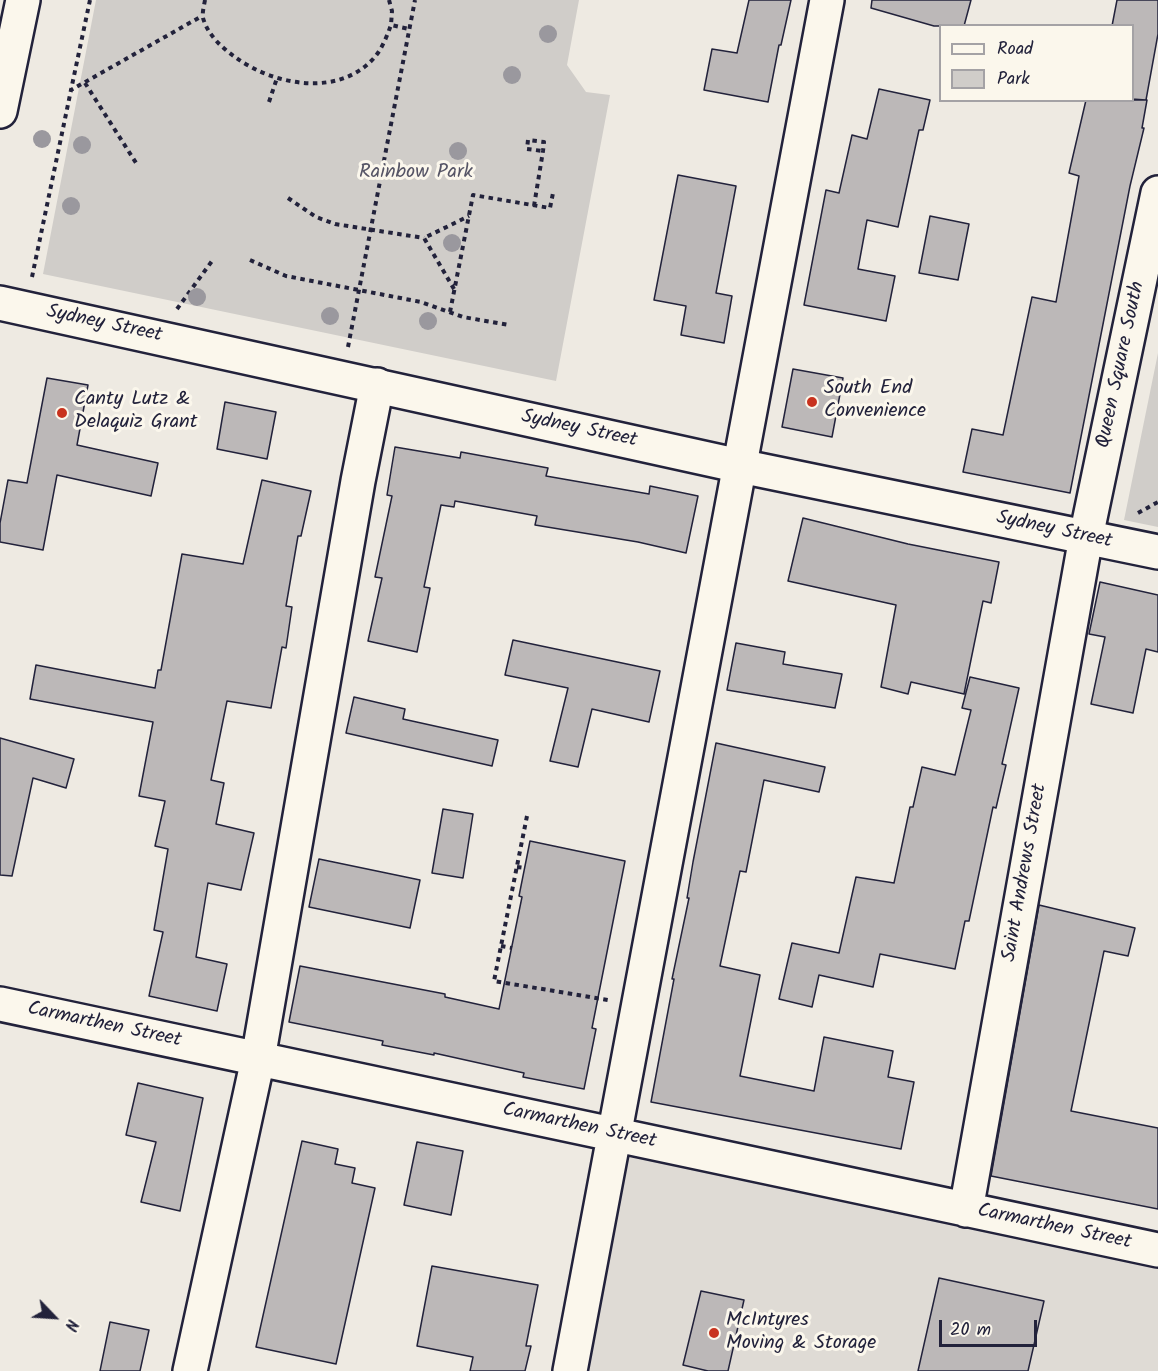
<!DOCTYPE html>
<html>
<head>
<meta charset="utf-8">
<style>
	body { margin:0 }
	#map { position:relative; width:1158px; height:1371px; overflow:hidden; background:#eeeae2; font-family:Kalam,sans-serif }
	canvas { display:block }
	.legend { position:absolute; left:939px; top:24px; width:195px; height:78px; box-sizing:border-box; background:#fbf7ec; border:2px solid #a4a2a5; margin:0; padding:8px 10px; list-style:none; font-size:18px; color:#22223b }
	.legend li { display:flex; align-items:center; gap:12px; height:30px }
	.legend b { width:30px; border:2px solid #a4a2a5 }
	.north { position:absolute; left:24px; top:1287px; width:60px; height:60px; -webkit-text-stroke:4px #fbf7ec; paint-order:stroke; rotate:115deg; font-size:16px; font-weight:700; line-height:24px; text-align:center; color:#22223b }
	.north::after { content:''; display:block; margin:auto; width:21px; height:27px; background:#22223b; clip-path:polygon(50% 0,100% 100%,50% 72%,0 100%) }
	.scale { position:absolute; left:939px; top:1320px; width:98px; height:27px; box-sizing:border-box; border:3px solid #22223b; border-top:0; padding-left:8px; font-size:18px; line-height:21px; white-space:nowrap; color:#22223b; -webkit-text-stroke:4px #fbf7ec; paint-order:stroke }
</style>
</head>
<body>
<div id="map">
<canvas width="1158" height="1371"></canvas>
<ul class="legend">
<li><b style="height:8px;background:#fbf7ec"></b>Road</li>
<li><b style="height:16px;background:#d0cdc9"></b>Park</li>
</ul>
<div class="north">N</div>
<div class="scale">20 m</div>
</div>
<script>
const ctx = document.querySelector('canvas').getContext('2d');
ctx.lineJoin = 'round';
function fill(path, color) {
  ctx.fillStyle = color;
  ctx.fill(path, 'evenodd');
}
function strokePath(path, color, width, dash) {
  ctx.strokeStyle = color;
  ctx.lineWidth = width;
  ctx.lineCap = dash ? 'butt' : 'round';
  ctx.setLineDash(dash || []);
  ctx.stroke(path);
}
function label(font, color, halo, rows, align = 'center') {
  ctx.font = font + ' Kalam,sans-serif';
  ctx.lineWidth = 6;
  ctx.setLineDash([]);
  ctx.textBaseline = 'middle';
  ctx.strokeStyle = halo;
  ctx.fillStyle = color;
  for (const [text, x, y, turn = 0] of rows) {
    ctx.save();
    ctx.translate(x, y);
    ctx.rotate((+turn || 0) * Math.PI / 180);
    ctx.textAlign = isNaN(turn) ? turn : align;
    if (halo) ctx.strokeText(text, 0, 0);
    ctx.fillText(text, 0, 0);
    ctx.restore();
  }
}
const built = new Path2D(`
	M 614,1135 L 1158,1250 L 1158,1371 L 570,1371 Z`);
const green = new Path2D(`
	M 96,0 L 579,0 L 567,65 L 586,92 L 610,95 L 556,381 L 43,274 Z
	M 1158,353 L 1158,527 L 1124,520 Z`);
const building = new Path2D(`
	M 749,0 L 791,0 L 781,45 L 779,45 L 768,102 L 704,90 L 712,49 L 737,53 Z
	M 872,0 L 971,0 L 964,26 L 934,26 L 871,8 Z
	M 1117,0 L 1158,0 L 1158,34 L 1146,100 L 1132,99 L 1132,26 L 1112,26 Z
	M 879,89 L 930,100 L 923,130 L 919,130 L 898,227 L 867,220 L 858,269 L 895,276 L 886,321 L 804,305 L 826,190 L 839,193 L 852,135 L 867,139 Z
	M 1086,100 L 1147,100 L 1142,128 L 1144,128 L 1130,186 L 1070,493 L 963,472 L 972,429 L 1003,435 L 1032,297 L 1056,302 L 1079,176 L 1069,173 Z
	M 678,175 L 736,186 L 716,293 L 732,296 L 724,343 L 681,335 L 686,306 L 654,300 Z
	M 930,216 L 969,224 L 958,280 L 919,273 Z
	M 793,369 L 843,378 L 832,437 L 782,427 Z
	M 47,378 L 88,385 L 77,445 L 158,463 L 151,496 L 57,475 L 43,550 L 0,542 L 0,523 L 8,480 L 27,483 Z
	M 225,402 L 276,412 L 267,459 L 217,449 Z
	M 395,447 L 460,458 L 461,452 L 548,468 L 546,476 L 649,494 L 650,486 L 698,496 L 686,553 L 638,542 L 535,525 L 537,516 L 455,501 L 454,507 L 441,505 L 424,587 L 430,588 L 417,652 L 368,641 L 382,578 L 375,577 L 392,496 L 387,495 Z
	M 262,480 L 311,491 L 301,536 L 298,536 L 286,606 L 292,607 L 286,648 L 282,647 L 271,708 L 227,701 L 211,780 L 224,783 L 216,824 L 254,833 L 241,890 L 208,883 L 196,957 L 227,964 L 217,1011 L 149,996 L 163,932 L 154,930 L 168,849 L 155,846 L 165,801 L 139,796 L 153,722 L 30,699 L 36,665 L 155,688 L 158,670 L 161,670 L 182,554 L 243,564 Z
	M 803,518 L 908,544 L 999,562 L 991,603 L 983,601 L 964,694 L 911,682 L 908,694 L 881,687 L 896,605 L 788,581 Z
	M 1100,582 L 1158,595 L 1158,652 L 1146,649 L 1133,713 L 1091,704 L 1105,637 L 1089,634 Z
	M 513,640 L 660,671 L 649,722 L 592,709 L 578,767 L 550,761 L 568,688 L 505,675 Z
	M 736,643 L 785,652 L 783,664 L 842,674 L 835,708 L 727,690 Z
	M 970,677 L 1019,688 L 1002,764 L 1006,765 L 996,808 L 993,807 L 969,921 L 965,921 L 955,969 L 880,954 L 873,987 L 819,975 L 812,1007 L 779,999 L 792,943 L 839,953 L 856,877 L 894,883 L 910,807 L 913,807 L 922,767 L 955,775 L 971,710 L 962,708 Z
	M 354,697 L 405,709 L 403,719 L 498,740 L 492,766 L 346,733 Z
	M 0,738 L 74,759 L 66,788 L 33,778 L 12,876 L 0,875 Z
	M 716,743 L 825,767 L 819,792 L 764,780 L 746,872 L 740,871 L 720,966 L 760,975 L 740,1076 L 814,1091 L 824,1037 L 893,1051 L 888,1077 L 914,1082 L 901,1149 L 651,1102 L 674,979 L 672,979 L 689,898 L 687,898 L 693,862 Z
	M 443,809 L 473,814 L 463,878 L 432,873 Z
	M 530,841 L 625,861 L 592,1028 L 596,1029 L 584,1089 L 523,1077 L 524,1073 L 434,1053 L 434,1055 L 382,1045 L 383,1041 L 289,1022 L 300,966 L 445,994 L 445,997 L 499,1009 L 522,897 L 519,896 Z
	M 319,859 L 420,880 L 410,928 L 309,907 Z
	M 1039,905 L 1135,928 L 1128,956 L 1104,951 L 1071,1111 L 1158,1128 L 1158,1209 L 991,1176 Z
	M 138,1083 L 203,1098 L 180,1211 L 141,1202 L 156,1142 L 126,1135 Z
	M 302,1141 L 338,1149 L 335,1164 L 355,1168 L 352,1183 L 375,1188 L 336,1364 L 256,1347 Z
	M 417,1142 L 463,1151 L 451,1215 L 404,1205 Z
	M 432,1266 L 538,1285 L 526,1346 L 531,1346 L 525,1371 L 470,1371 L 473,1357 L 417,1346 Z
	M 939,1278 L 1044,1301 L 1028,1371 L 918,1371 Z
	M 701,1291 L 744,1300 L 728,1371 L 708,1371 L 683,1365 Z
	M 110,1322 L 149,1330 L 140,1371 L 100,1371 Z`);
const path = new Path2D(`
	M 90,0 L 71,90 L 202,16
	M 205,0 C 204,6 202,13 203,18 C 208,35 221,47 235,57 C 273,85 338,98 374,58 C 382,49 387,36 391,25 L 409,29
	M 389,0 L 392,11 L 391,25
	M 85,83 L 138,166
	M 269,102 L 277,78
	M 288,198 L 316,217 L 335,224 L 424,238
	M 534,206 L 543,151 L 544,142 L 528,140 L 527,149 L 543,151
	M 250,260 L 286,276 L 421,302 L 463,317 L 509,325
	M 32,277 L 71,90
	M 454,289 L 424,238 L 469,216
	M 177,309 L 212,261
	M 450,312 L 473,195 L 550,208 L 553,193
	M 348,347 L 415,0
	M 1138,513 L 1158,502
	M 527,816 L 494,981 L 608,1000
	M 517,867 L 525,868
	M 501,946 L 512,948`);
const street = new Path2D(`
	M 0,1004 L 1158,1250
	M 966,1210 L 1086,537 L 1158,193
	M 190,1371 L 258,1059 L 358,481 L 377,385
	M 570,1371 L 827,0`);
const secondary = new Path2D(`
	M 0,111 L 23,0
	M 0,303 L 740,466 L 1158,552`);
const trees = [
	[548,34],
	[512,75],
	[42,139],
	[82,145],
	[458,151],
	[71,206],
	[452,243],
	[197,297],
	[330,316],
	[428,321]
];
const markers = [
	[812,402,6,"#c8321e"],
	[62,413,6,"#c8321e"],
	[714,1333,6,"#c8321e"]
];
const parkNames = [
	["Rainbow Park",416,174]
];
const streetNames = [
	["Sydney Street",104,325,12],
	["Queen Square South",1122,365,-78],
	["Sydney Street",579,430,12],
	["Sydney Street",1054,531,12],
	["Saint Andrews Street",1026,873,-80],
	["Carmarthen Street",104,1026,12],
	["Carmarthen Street",579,1127,12],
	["Carmarthen Street",1054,1228,12]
];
const poiNames = [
	["South End",824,390],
	["Convenience",824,413],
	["Canty Lutz &",74,401],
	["Delaquiz Grant",74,424],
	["McIntyres",726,1322],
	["Moving & Storage",726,1345]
];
fill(built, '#dfdbd5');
fill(green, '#d0cdc9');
fill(building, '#bcb8b8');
strokePath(building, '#22223b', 1.5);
strokePath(street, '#22223b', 38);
strokePath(secondary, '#22223b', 38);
strokePath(path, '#22223b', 4, [4.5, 4.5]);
strokePath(street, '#fbf7ec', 33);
strokePath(secondary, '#fbf7ec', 33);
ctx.fillStyle = '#9a989e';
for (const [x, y] of trees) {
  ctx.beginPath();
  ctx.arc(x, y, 9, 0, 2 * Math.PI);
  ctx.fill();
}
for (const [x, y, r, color] of markers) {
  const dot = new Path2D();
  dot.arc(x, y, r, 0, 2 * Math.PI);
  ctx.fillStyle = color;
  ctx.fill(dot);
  strokePath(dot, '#fbf7ec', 2);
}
label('20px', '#565566', '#fbf7ec', parkNames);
label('20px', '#22223b', '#fbf7ec', streetNames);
label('20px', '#22223b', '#fbf7ec', poiNames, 'left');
</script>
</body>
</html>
